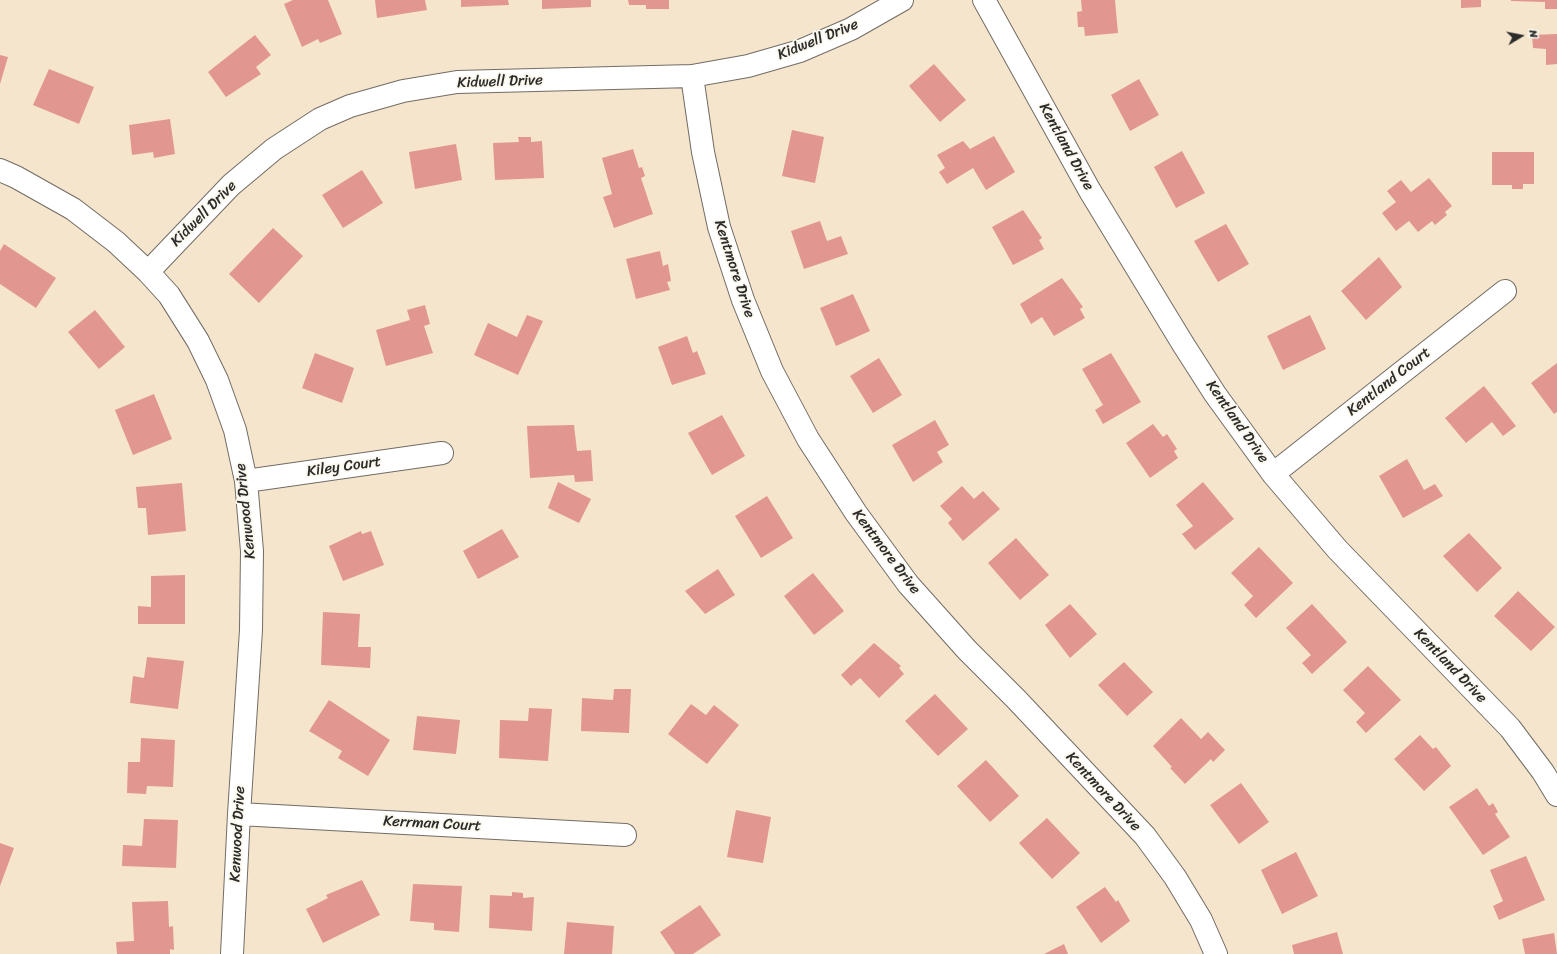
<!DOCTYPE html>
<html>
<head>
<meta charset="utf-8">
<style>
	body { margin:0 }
	#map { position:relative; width:1557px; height:954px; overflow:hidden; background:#f5e5cd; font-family:Sriracha,sans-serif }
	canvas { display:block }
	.north { position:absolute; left:1501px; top:16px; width:40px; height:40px; -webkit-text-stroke:3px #fbf7ec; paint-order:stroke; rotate:80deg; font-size:11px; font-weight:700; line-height:16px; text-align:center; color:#2b2b2b }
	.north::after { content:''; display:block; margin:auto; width:14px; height:18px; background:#2b2b2b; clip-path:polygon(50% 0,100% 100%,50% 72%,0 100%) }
</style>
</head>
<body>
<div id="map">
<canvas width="1557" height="954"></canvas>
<div class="north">N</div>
</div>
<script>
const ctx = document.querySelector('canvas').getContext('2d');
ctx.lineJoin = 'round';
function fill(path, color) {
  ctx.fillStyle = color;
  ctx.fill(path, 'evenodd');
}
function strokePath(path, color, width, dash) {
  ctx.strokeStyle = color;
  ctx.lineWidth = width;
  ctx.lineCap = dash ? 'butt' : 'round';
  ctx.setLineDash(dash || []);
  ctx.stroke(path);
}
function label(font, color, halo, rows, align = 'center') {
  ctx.font = font + ' Sriracha,sans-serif';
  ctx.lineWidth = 3.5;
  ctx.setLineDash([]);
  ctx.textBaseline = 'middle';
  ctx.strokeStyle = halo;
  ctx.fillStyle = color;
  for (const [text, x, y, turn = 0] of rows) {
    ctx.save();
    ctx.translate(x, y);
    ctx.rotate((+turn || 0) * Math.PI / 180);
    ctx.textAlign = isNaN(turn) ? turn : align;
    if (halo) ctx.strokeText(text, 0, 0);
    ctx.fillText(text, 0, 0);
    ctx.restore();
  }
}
const building = new Path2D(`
	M 293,0 L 328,0 L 342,34 L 320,43 L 318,39 L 302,47 L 284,4 Z
	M 375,0 L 425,0 L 427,10 L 377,18 Z
	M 461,0 L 508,0 L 509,5 L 461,7 Z
	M 542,0 L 591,0 L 591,7 L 542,9 Z
	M 628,0 L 669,0 L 669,9 L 646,9 L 646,5 L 629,5 Z
	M 1081,0 L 1115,0 L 1118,33 L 1085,36 L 1084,27 L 1078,27 L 1077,12 L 1082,11 Z
	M 1461,0 L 1481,0 L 1481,7 L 1461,8 Z
	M 1511,0 L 1557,0 L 1557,9 L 1545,9 L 1545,2 L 1511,1 Z
	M 1557,34 L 1557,64 L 1546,65 L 1546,49 L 1533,48 L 1532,35 Z
	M 255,35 L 271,55 L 256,67 L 261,74 L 226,97 L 208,72 Z
	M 0,55 L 8,57 L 0,84 Z
	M 934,64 L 966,100 L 940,122 L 909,86 Z
	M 49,69 L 94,87 L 79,124 L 33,105 Z
	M 1139,79 L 1159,115 L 1130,131 L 1111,95 Z
	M 170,119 L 175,154 L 154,158 L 153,152 L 132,155 L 129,125 Z
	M 792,130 L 824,137 L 815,183 L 782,176 Z
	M 994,136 L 1015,172 L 986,190 L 973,168 L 947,184 L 939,172 L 945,168 L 937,155 L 963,141 L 970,149 Z
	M 518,137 L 531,137 L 531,142 L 542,141 L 544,178 L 495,180 L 493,143 L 519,142 Z
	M 456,144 L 462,180 L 415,189 L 409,152 Z
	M 633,149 L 639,168 L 642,167 L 645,176 L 641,178 L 653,214 L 614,228 L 603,197 L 612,194 L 602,158 Z
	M 1182,151 L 1205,193 L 1176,208 L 1154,167 Z
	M 1492,152 L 1534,152 L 1534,184 L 1523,184 L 1523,189 L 1512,189 L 1512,185 L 1492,185 Z
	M 362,170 L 383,203 L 343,228 L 322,195 Z
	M 1429,178 L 1452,206 L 1445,212 L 1447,215 L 1435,225 L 1432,221 L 1418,232 L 1409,221 L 1396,231 L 1382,213 L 1396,202 L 1387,191 L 1401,180 L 1411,192 Z
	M 1023,210 L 1042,238 L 1039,240 L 1044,249 L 1013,265 L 992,227 Z
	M 820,221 L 827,241 L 841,236 L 848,254 L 804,269 L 791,231 Z
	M 1226,224 L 1249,264 L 1218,282 L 1194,241 Z
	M 273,228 L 303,256 L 259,303 L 229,274 Z
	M 4,244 L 56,278 L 36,308 L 0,284 L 0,251 Z
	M 660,251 L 663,266 L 668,264 L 671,281 L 667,282 L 670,290 L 636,299 L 626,259 Z
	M 1379,257 L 1402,287 L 1366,320 L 1341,291 Z
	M 1062,278 L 1083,307 L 1080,309 L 1085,318 L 1054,336 L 1042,317 L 1031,324 L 1020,304 Z
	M 853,294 L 870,331 L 836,346 L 820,308 Z
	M 425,305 L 430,324 L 424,326 L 433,353 L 386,366 L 376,330 L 410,320 L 407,310 Z
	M 95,310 L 125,347 L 99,369 L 68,332 Z
	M 527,315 L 543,321 L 518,375 L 474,355 L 488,323 L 517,337 Z
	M 1310,315 L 1326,349 L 1283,370 L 1267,336 Z
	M 687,336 L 693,353 L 697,351 L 706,374 L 672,385 L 658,347 Z
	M 315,353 L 354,368 L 342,403 L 302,388 Z
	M 1111,353 L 1141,402 L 1103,424 L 1095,410 L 1103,405 L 1082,369 Z
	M 879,358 L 902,395 L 873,413 L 850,376 Z
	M 1557,363 L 1557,412 L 1554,414 L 1531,383 Z
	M 1484,386 L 1516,426 L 1503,436 L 1492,422 L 1466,443 L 1445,418 Z
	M 154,394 L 172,439 L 133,455 L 115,410 Z
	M 722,415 L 745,456 L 712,475 L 688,433 Z
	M 935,420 L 949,445 L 937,452 L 943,462 L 913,482 L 892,445 Z
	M 1153,424 L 1163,437 L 1167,434 L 1177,449 L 1174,451 L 1178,458 L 1150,478 L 1126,443 Z
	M 574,425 L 577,451 L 591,450 L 593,481 L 575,482 L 574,475 L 530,478 L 527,426 Z
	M 1407,459 L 1424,490 L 1435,484 L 1443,496 L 1403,518 L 1379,476 Z
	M 558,482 L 591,499 L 579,523 L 548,508 Z
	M 1203,482 L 1234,519 L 1195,550 L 1182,534 L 1193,526 L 1176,505 Z
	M 182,483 L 186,531 L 148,535 L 146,508 L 138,508 L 136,487 Z
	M 962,486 L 974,499 L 983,491 L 1000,509 L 963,541 L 948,523 L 952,519 L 940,506 Z
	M 767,496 L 793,538 L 761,558 L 735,516 Z
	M 502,529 L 519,557 L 478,579 L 463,551 Z
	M 361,531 L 362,534 L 371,531 L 384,565 L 343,581 L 329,546 Z
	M 1469,533 L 1502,568 L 1477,592 L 1443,556 Z
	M 1016,538 L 1049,575 L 1020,600 L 988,563 Z
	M 1259,547 L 1293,583 L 1256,618 L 1244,605 L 1253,596 L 1231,573 Z
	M 718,569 L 735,595 L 705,614 L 685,591 Z
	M 813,573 L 844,611 L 814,635 L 784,596 Z
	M 185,575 L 185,624 L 138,624 L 138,606 L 151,607 L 151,576 Z
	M 1518,591 L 1555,627 L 1531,651 L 1494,616 Z
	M 1070,604 L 1097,634 L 1070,658 L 1045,625 Z
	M 1312,604 L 1347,642 L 1312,674 L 1302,663 L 1311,655 L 1286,628 Z
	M 323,612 L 360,614 L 358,647 L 371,647 L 370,668 L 321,665 Z
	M 874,643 L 901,666 L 899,668 L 904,674 L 879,698 L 860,678 L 851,686 L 841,675 Z
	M 147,657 L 184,661 L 178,709 L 130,703 L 133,676 L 144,678 Z
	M 1124,662 L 1153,692 L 1127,716 L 1098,685 Z
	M 1368,666 L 1401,700 L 1366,733 L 1356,722 L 1365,713 L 1343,690 Z
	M 614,689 L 631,689 L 629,733 L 581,731 L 582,698 L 613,700 Z
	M 935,694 L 968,729 L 938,756 L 905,721 Z
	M 329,700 L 390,740 L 368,776 L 338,758 L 342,751 L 309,731 Z
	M 691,704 L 706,715 L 714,705 L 739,725 L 707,764 L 668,734 Z
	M 529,708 L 552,709 L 548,761 L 499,758 L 500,720 L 528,721 Z
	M 417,716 L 460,720 L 456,754 L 413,750 Z
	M 1181,718 L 1201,739 L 1208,732 L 1225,750 L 1213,762 L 1211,759 L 1185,784 L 1170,768 L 1172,767 L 1153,746 Z
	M 1420,735 L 1433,749 L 1436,747 L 1451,766 L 1424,791 L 1394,759 Z
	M 141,738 L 175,740 L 173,787 L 147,786 L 146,794 L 127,793 L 128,762 L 140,762 Z
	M 986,760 L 1019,796 L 990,822 L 957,786 Z
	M 1241,783 L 1269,822 L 1239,844 L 1210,805 Z
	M 1477,788 L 1489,806 L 1493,803 L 1498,812 L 1495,814 L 1510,837 L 1483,855 L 1449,807 Z
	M 736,810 L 771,817 L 763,863 L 727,857 Z
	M 1047,818 L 1080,853 L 1052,879 L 1019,843 Z
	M 144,819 L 178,820 L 176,868 L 122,866 L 123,845 L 142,846 Z
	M 0,843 L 14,848 L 0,886 Z
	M 1296,852 L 1318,896 L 1282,914 L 1261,870 Z
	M 1526,856 L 1545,900 L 1499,920 L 1493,906 L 1503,901 L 1490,870 Z
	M 362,880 L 380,915 L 323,943 L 306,909 L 328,898 L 326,895 Z
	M 413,884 L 462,886 L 459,932 L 434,930 L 434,923 L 410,921 Z
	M 1105,887 L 1116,902 L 1118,900 L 1130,921 L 1101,943 L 1076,907 Z
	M 512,892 L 523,893 L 523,898 L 534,897 L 532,931 L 489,928 L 490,895 L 512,896 Z
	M 168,901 L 169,927 L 173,926 L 174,950 L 170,949 L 170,954 L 117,954 L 116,942 L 134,941 L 132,902 Z
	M 700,905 L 721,935 L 693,954 L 675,954 L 660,932 Z
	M 567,922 L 614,926 L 612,954 L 564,954 Z
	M 1337,932 L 1343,954 L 1294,954 L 1292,945 Z
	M 1554,933 L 1557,954 L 1525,954 L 1522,939 Z
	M 1064,944 L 1068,954 L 1044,954 Z`);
const minor = new Path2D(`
	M 984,0 L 1090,191 L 1183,344 L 1215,394 L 1273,474 L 1337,549 L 1510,728 L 1543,772 L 1557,795
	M 692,76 L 703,152 L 719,227 L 743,300 L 772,371 L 808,439 L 856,513 L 908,584 L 967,650 L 1017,700 L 1145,836 L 1175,877 L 1201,920 L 1216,954
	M 0,170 L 16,177 L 73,209 L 116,242 L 148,272 L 169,295 L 198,341 L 217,380 L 235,430 L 246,481 L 252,551 L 251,630 L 239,814 L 232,954
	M 148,272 L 231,185 L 274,149 L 320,119 L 350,106 L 403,91 L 457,82 L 692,76 L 748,66 L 800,51 L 851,29 L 902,0
	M 1273,474 L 1505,291
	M 246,481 L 442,453
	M 239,814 L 625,835`);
const streetNames = [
	["Kidwell Drive",818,40,-22],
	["Kidwell Drive",500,82,-2],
	["Kentland Drive",1066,147,61],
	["Kidwell Drive",204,214,-45],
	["Kentmore Drive",734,269,72],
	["Kentland Court",1389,382,-38],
	["Kentland Drive",1237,422,55],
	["Kiley Court",344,467,-8],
	["Kenwood Drive",246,511,-96],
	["Kentmore Drive",886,552,53],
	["Kentland Drive",1450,666,46],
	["Kentmore Drive",1103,792,47],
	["Kerrman Court",432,824,3],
	["Kenwood Drive",238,834,-87]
];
fill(building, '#e1978f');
strokePath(minor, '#726c64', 24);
strokePath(minor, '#fff', 22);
label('15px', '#2b2b2b', '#fbf7ec', streetNames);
</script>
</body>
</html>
